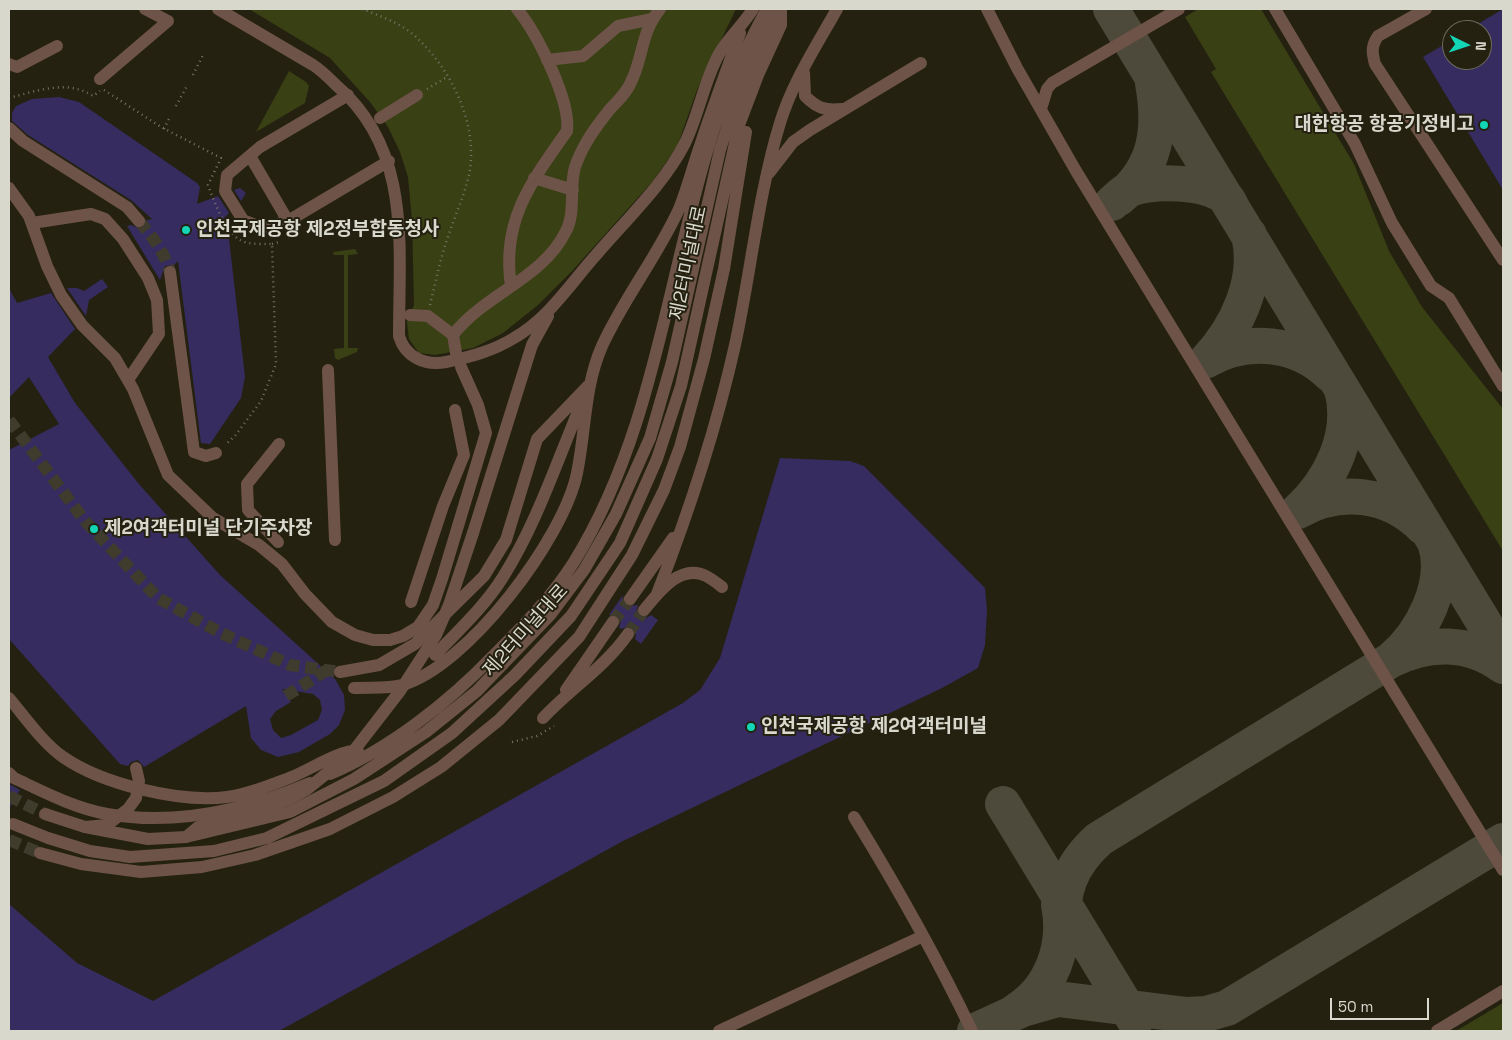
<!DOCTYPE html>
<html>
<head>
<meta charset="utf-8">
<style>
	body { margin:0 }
	#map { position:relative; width:1512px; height:1040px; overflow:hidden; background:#242111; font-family:"Space Grotesk",sans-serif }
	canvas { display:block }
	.frame { position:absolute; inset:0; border:10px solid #d9d8cd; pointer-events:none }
	.north { position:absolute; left:1442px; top:20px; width:50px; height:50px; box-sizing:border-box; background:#242111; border:1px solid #6c6a5c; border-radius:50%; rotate:94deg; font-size:14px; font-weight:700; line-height:20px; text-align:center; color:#d9d8cd }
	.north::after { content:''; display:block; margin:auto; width:18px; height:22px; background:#11d5b4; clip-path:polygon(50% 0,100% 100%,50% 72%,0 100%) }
	.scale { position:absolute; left:1330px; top:998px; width:99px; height:22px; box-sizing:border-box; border:2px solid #d9d8cd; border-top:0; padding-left:6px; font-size:15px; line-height:18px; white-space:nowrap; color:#d9d8cd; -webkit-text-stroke:4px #242111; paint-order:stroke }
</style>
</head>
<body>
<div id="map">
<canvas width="1512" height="1040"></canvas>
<div class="frame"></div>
<div class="north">N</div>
<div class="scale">50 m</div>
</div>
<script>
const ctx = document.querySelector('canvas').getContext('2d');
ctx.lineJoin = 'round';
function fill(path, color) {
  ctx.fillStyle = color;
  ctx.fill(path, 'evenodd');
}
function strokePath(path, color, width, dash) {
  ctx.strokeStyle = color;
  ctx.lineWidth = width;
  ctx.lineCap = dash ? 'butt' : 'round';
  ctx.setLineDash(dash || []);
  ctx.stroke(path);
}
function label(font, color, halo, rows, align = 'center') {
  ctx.font = font + ' "Space Grotesk","Noto Sans KR",sans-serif';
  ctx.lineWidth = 4;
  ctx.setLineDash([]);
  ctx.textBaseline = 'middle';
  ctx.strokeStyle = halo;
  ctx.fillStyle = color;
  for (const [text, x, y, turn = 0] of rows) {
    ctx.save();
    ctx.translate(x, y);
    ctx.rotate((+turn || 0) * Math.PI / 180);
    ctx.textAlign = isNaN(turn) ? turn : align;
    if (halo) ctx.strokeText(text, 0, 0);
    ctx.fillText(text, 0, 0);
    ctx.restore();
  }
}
const green = new Path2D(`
	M 249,9 L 736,9 L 697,90 L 677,147 L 652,182 L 573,270 L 538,305 L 503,333 L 473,348 L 435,355 L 419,353 L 409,339 L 407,322 L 414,305 L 412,220 L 408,177 L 400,152 L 388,127 L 370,102 L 330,58 Z
	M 1198,9 L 1261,9 L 1354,164 L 1389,251 L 1422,307 L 1503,409 L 1503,551 L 1211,72 L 1216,69 L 1185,17 Z
	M 289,71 L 306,82 L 309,86 L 305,103 L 256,132 Z
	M 355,249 L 358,254 L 348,255 L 348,348 L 358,348 L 357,352 L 338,360 L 335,358 L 334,349 L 344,348 L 344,255 L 334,255 L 333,252 Z
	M 1503,1003 L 1503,1031 L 1456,1031 Z`);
const taxiway = new Path2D(`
	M 1111,9 L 1503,654
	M 1119,198 C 1157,167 1161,128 1153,83
	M 1112,203 C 1117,199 1124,191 1130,189 C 1153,180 1205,181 1225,197 C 1228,199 1230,204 1231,206
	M 1207,360 C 1247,337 1297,342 1330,374
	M 1207,360 C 1237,328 1260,280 1249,235
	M 1298,511 C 1340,487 1389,493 1423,527
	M 1298,511 C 1331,481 1354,434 1342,389
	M 1391,660 C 1422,634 1449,583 1435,542
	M 1003,804 L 1135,1021
	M 1062,930 C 1062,891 1069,866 1099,839 L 1391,660 C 1428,641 1469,641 1503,666
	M 1016,1011 C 1052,989 1067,945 1059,905
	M 975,1031 L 1023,1009 L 1058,999 L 1187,1015 L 1206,1014 L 1227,1008 L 1503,841`);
const building = new Path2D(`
	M 1503,9 L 1503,190 L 1423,57 L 1452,40 L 1452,60 L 1482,60 L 1482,30 L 1468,30 Z
	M 59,97 L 79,102 L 197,183 L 200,187 L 197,204 L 218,196 L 229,213 L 214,228 L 229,239 L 245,377 L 241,398 L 210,444 L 201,443 L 178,261 L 174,265 L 165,266 L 160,280 L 127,226 L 131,225 L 141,229 L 145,227 L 147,220 L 152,219 L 131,200 L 28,135 L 12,121 L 12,113 L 16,106 L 23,103 L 32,99 Z
	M 240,188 L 246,193 L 241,201 L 234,190 Z
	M 102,279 L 108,287 L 89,300 L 86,316 L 67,288 L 77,288 L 84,291 Z
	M 9,288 L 17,303 L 51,293 L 75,329 L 48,357 L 75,403 L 138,483 L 220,575 L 335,679 L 344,695 L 345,710 L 339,725 L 330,734 L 299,752 L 278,757 L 261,750 L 251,738 L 246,706 L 144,767 L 138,760 L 131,762 L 128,766 L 120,764 L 9,639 L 9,450 L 59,424 L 29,377 L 9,398 ZM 282,689 L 313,694 L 320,700 L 322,710 L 318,720 L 291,735 L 281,738 L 273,730 L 270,719 L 276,711 L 291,702 Z
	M 780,458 L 850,461 L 864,466 L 985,588 L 987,610 L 985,645 L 978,668 L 942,688 L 623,841 L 279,1031 L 9,1031 L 9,904 L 77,963 L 153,1001 L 683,703 L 700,690 L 720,658 Z
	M 623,595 L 622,602 L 626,606 L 638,605 L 636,612 L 639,617 L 646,618 L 651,615 L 658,620 L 641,644 L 635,639 L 636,635 L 633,628 L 629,626 L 621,629 L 619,627 L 621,622 L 618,616 L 609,615 Z
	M 9,784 L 20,790 L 9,809 Z`);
const minorTunnel = new Path2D(`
	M 139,221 C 152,236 165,253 170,272
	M 9,420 L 85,521 L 158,598 L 219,632 L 290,665 L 340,672
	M 613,622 L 630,599
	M 628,634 L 644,610
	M 286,696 L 327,670
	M 9,796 L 45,814
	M 9,840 L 40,853`);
const path = new Path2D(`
	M 362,9 C 380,16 401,23 416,37 C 451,69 477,122 470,170 C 466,191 457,211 450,231 C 441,255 436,280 430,305
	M 193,75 L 204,53
	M 427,89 L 447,77
	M 104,90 L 161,127 L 221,158 L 208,185 C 213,199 226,233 240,240 C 249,245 262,244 272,244 L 276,364 L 261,401 L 235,436 L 225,445
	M 9,98 C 36,91 68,79 93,96 L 100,91
	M 176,106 L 187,86
	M 164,129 L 170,117
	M 272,244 L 279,242
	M 512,742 L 537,736 L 554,726`);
const minor = new Path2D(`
	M 218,9 C 250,28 281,46 313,65 C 321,70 329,78 336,85 C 412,150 399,245 399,336 C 405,357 425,366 446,362 C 470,357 493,351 514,338 C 549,318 570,284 596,255 C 625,221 665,183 685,143 C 699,114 704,81 719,54 C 728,38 743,25 753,9
	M 987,9 L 1017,68 L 1076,171 L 1503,870
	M 1275,9 L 1355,144 L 1392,223 L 1431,286 L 1449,298 L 1503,386
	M 1426,9 L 1378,36 C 1371,46 1372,53 1375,64 L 1503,260
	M 547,60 L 583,56 L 618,26 L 652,19
	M 9,64 L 17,67 L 57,46
	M 804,73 L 805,96 C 817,108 825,111 842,109
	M 100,79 L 168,21 L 145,9
	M 348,95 L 260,147 L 227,175 L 225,191 L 243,220 L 263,228 L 288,221 L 389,161
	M 1041,109 L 1047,89 L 1052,83 L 1179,9
	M 380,118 L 417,95
	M 9,128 L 23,141 L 127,207 L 139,221
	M 250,156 L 288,221
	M 769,173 L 793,142 L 810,130 L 921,63
	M 534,178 L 573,190
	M 9,188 L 29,216 L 47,266 L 61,295 L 82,325 L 115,358 L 133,389 L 168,475 L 213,518 L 259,545 L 282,564 L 305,594 L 332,622 L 355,635 L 373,640 L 390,640 L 403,636 L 418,627 L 433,605 L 442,579 L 486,433 L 478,405 L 461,367
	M 32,223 L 91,214 L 105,219 L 123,239 L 148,278 L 157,300 L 159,334 L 128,380
	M 170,272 L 194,452 L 206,456 L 216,453
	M 511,286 C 501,221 531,182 567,131 C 571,101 537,33 517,9
	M 410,315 L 428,316 L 453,335 L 456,353
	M 453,335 C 484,294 543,279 566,231 C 576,212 569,187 575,167 C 583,144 595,128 610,109 C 618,101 627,92 631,82 C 644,56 640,34 660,9
	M 328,370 L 335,540
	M 473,533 L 532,345 L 548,316
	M 278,542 L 248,510 L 247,484 L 279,444
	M 657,594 C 689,512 716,430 735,345 C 751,272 758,195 780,123 C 792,83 817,45 837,9
	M 630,599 L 673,538
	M 411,602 L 443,506 L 464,455 L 455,410
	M 644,610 C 658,593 680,563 706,576 C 712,579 717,583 722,587
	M 435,655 C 459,630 485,606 503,577 C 537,523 557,461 582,402
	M 340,672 L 379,665 L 415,644 L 484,576 L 506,540 L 537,439 L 588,386
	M 354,688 C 369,687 388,689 402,685 C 467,667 564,538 577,473 C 586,430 584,387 602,346 C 624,298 657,257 679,209 C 688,187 694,162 702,140 C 714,104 727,69 740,33
	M 566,690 L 613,622
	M 9,698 C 25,717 42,742 63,757 C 102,784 179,803 227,797 C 248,794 268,786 289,778 C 306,772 343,748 358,751
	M 543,718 C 571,688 604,668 628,634
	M 9,773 L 14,778 C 44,792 74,808 107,814 C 176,826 246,810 310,783
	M 330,774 C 389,749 449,702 493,656 C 522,627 552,597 574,562 C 654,433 667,277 712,135 C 726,91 745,49 767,9
	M 45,814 L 85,827 L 148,839 L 186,837 L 290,812 L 354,779 L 426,732 L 477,691 L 551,614 L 584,570 L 616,514 L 650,438 L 672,362 L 720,150 L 738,94 L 779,9
	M 854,817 C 897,887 937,958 972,1031
	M 13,824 L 48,838 L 90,851 L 130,857 L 214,851 L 267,838 L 384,781 L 452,733 L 515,675 L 571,616 L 620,543 L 657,459 L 681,386 L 739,125 L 758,75 L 781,25 L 781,9
	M 40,853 L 81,864 L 141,872 L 202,867 L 255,855 L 330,829 L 393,797 L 441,767 L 499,720 L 579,637 L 632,555 L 664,490 L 680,447 L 704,359 L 724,269 L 746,132
	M 719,1031 L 923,936
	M 1437,1031 L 1503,991`);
const minorBridge = new Path2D(`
	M 85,827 L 107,825 L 128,809 L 136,798 L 139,781 L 136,768
	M 186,837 L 198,827 L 239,817 L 288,800 L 306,790 L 352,753 L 400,691 L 436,635 L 449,605 L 473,533`);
const markers = [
	[1484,125,5,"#11d5b4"],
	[186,230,5,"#11d5b4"],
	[94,529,5,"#11d5b4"],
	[751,727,5,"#11d5b4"]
];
const poiNames = [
	["대한항공 항공기정비고",1474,125,"right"],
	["인천국제공항 제2정부합동청사",196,230],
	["제2여객터미널 단기주차장",104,529],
	["인천국제공항 제2여객터미널",761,727]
];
const streetNames = [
	["제2터미널대로",689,263,-78],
	["제2터미널대로",526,631,-48]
];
fill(green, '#394013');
strokePath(taxiway, '#4d4a3c', 36);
fill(building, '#362c5f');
strokePath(minorTunnel, '#3f3c2d', 12, [12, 6]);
strokePath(path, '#767466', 2.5, [1, 4]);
strokePath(minor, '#6e5349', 12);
strokePath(minorBridge, '#6e5349', 12);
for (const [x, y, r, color] of markers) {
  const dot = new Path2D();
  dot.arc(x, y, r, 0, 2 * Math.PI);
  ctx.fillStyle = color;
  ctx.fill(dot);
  strokePath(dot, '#242111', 2);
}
label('bold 19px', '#d9d8cd', '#242111', poiNames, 'left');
label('19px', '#d9d8cd', '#242111', streetNames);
</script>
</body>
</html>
